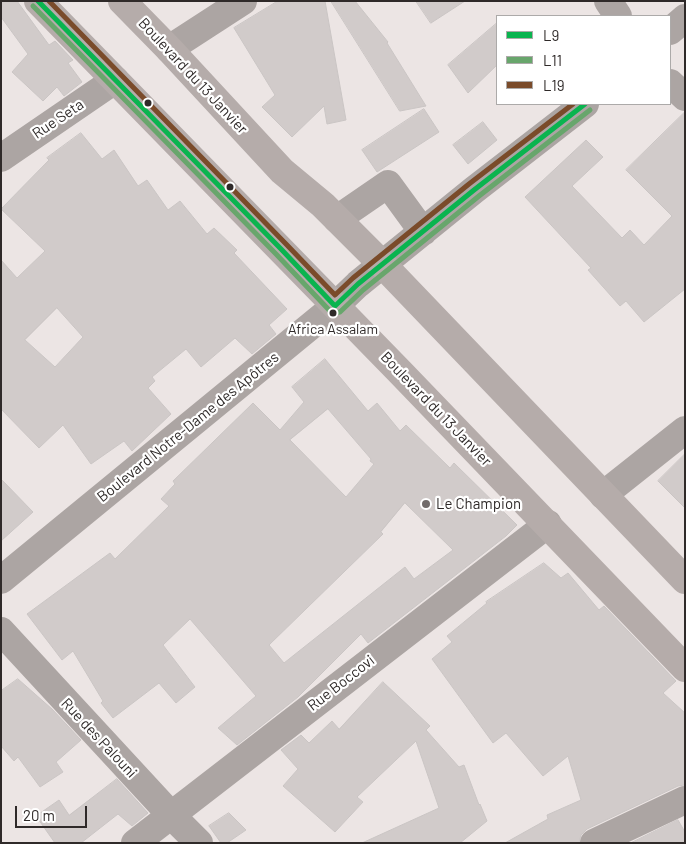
<!DOCTYPE html>
<html>
<head>
<meta charset="utf-8">
<style>
	body { margin:0 }
	#map { position:relative; width:686px; height:844px; overflow:hidden; background:#ece5e4; font-family:Barlow,sans-serif }
	canvas { display:block }
	.frame { position:absolute; inset:0; border:2px solid #2f2a29; pointer-events:none }
	.legend { position:absolute; left:496px; top:15px; width:175px; height:90px; box-sizing:border-box; background:#fff; border:1px solid #acaaa9; margin:0; padding:6px 9px; list-style:none; font-size:15px; color:#2f2a29 }
	.legend li { display:flex; align-items:center; gap:10px; height:25px }
	.legend b { width:25px; border:1px solid #acaaa9 }
	.scale { position:absolute; left:15px; top:806px; width:72px; height:22px; box-sizing:border-box; border:2px solid #2f2a29; border-top:0; padding-left:6px; font-size:15px; line-height:18px; white-space:nowrap; color:#2f2a29; -webkit-text-stroke:4px #fff; paint-order:stroke }
</style>
</head>
<body>
<div id="map">
<canvas width="686" height="844"></canvas>
<div class="frame"></div>
<ul class="legend">
<li><b style="height:6px;background:#0ab44f"></b>L9</li>
<li><b style="height:6px;background:#68a66c"></b>L11</li>
<li><b style="height:6px;background:#7a4b2a"></b>L19</li>
</ul>
<div class="scale">20 m</div>
</div>
<script>
const ctx = document.querySelector('canvas').getContext('2d');
ctx.lineJoin = 'round';
function fill(path, color) {
  ctx.fillStyle = color;
  ctx.fill(path, 'evenodd');
}
function strokePath(path, color, width, dash) {
  ctx.strokeStyle = color;
  ctx.lineWidth = width;
  ctx.lineCap = dash ? 'butt' : 'round';
  ctx.setLineDash(dash || []);
  ctx.stroke(path);
}
function label(font, color, halo, rows, align = 'center') {
  ctx.font = font + ' Barlow,sans-serif';
  ctx.lineWidth = 4.5;
  ctx.setLineDash([]);
  ctx.textBaseline = 'middle';
  ctx.strokeStyle = halo;
  ctx.fillStyle = color;
  for (const [text, x, y, turn = 0] of rows) {
    ctx.save();
    ctx.translate(x, y);
    ctx.rotate((+turn || 0) * Math.PI / 180);
    ctx.textAlign = isNaN(turn) ? turn : align;
    if (halo) ctx.strokeText(text, 0, 0);
    ctx.fillText(text, 0, 0);
    ctx.restore();
  }
}
const building = new Path2D(`
	M 1,1 L 17,1 L 49,45 L 55,41 L 73,60 L 68,63 L 82,82 L 64,96 L 57,87 L 43,101 L 12,72 L 28,54 L 1,17 Z
	M 278,1 L 325,1 L 346,120 L 327,124 L 324,106 L 292,137 L 262,107 L 275,95 L 234,28 Z
	M 331,1 L 355,1 L 388,42 L 387,43 L 426,106 L 400,111 Z
	M 416,1 L 465,1 L 431,23 Z
	M 497,23 L 497,65 L 468,93 L 448,65 Z
	M 424,109 L 439,132 L 377,172 L 362,150 Z
	M 685,112 L 685,289 L 644,322 L 626,301 L 620,306 L 588,270 L 591,268 L 525,197 L 586,140 L 603,157 L 572,186 L 622,238 L 630,230 L 644,245 L 672,216 L 626,170 Z
	M 483,122 L 497,140 L 468,164 L 453,145 Z
	M 81,133 L 102,159 L 114,150 L 138,186 L 147,180 L 168,210 L 180,201 L 207,234 L 214,228 L 237,250 L 234,253 L 287,309 L 269,325 L 276,334 L 252,354 L 235,338 L 201,367 L 186,349 L 152,377 L 155,381 L 148,388 L 171,414 L 132,451 L 124,441 L 91,464 L 63,425 L 39,448 L 1,409 L 1,260 L 17,278 L 45,251 L 1,209 L 49,160 L 47,158 ZM 57,308 L 83,337 L 55,367 L 25,340 Z
	M 325,359 L 368,411 L 377,403 L 400,431 L 406,425 L 450,468 L 454,463 L 517,525 L 506,536 L 368,643 L 361,634 L 298,697 L 237,745 L 218,728 L 256,696 L 190,619 L 163,645 L 195,687 L 176,703 L 159,683 L 113,718 L 101,703 L 103,701 L 73,651 L 62,660 L 27,614 L 110,553 L 115,559 L 169,506 L 161,499 L 175,484 L 173,481 L 253,403 L 280,430 L 304,402 L 292,387 ZM 328,409 L 371,459 L 370,461 L 374,464 L 346,497 L 290,440 ZM 405,503 L 453,550 L 414,579 L 405,567 L 284,663 L 269,645 L 383,534 L 381,532 Z
	M 685,454 L 685,508 L 658,481 Z
	M 1,479 L 33,512 L 1,541 Z
	M 544,563 L 561,578 L 568,573 L 599,610 L 604,606 L 676,681 L 663,693 L 685,713 L 685,785 L 678,786 L 587,829 L 581,835 L 579,843 L 505,843 L 548,819 L 547,815 L 581,800 L 568,756 L 543,776 L 506,733 L 493,743 L 432,659 L 452,642 L 447,636 L 487,603 L 486,602 Z
	M 18,679 L 52,709 L 81,740 L 56,762 L 63,772 L 40,787 L 18,757 L 14,761 L 1,746 L 1,691 Z
	M 383,682 L 430,726 L 426,730 L 459,767 L 464,765 L 479,805 L 480,804 L 487,821 L 460,843 L 362,843 L 439,808 L 416,741 L 357,797 L 363,802 L 335,832 L 283,786 L 298,769 L 281,750 L 301,735 L 309,743 L 332,721 L 339,729 Z
	M 117,779 L 148,813 L 132,826 L 118,814 L 81,843 L 55,843 L 36,816 L 59,800 L 69,815 Z
	M 229,813 L 246,830 L 227,843 L 221,843 L 209,826 Z
	M 678,820 L 685,832 L 685,843 L 631,843 Z`);
const minor = new Path2D(`
	M 608,1 L 618,16
	M 670,31 L 685,18
	M 169,49 L 243,1
	M 670,83 L 685,97
	M 1,158 L 115,80
	M 337,219 L 388,184 L 423,232
	M 603,495 L 685,430
	M 1,580 L 335,306 L 358,284 L 474,190 L 585,104
	M 1,631 L 171,815 L 199,843
	M 135,843 L 548,524
	M 594,843 L 685,800`);
const highway = new Path2D(`
	M 38,1 L 400,372 L 685,668
	M 122,1 L 169,49 L 282,171 L 323,205 L 383,265 L 685,580`);
const bus1 = new Path2D(`
	M 38,1 L 281,249 L 335,306 L 358,284 L 474,190 L 585,104`);
const bus2 = new Path2D(`
	M 33,6 L 276,254 L 330,311 L 333,313 L 340,312 L 363,290 L 479,196 L 590,110`);
const bus3 = new Path2D(`
	M 49,1 L 286,244 L 335,295 L 353,278 L 469,184 L 573,104`);
const markers = [
	[148,103,4.5,"#2f2a29"],
	[230,187,4.5,"#2f2a29"],
	[333,313,4.5,"#2f2a29"],
	[426,504,5,"#716b6a"]
];
const busNames = [
	["Africa Assalam",333,329]
];
const streetNames = [
	["Boulevard du 13 Janvier",193,76,47],
	["Rue Seta",58,119,-34],
	["Boulevard du 13 Janvier",436,409,46],
	["Boulevard Notre-Dame des Apôtres",188,427,-39],
	["Rue Boccovi",341,683,-38],
	["Rue des Palouni",99,738,47]
];
const poiNames = [
	["Le Champion",436,504]
];
fill(building, '#d1cbca');
strokePath(building, '#cac5c4', 1);
strokePath(minor, '#aca5a3', 28);
strokePath(highway, '#b5acaa', 28);
strokePath(bus1, '#0ab44f', 5);
strokePath(bus2, '#68a66c', 5);
strokePath(bus3, '#7a4b2a', 5);
for (const [x, y, r, color] of markers) {
  const dot = new Path2D();
  dot.arc(x, y, r, 0, 2 * Math.PI);
  ctx.fillStyle = color;
  ctx.fill(dot);
  strokePath(dot, '#fff', 2);
}
label('14px', '#2f2a29', '#fff', busNames);
label('15px', '#2f2a29', '#fff', streetNames);
label('15px', '#2f2a29', '#fff', poiNames, 'left');
</script>
</body>
</html>
